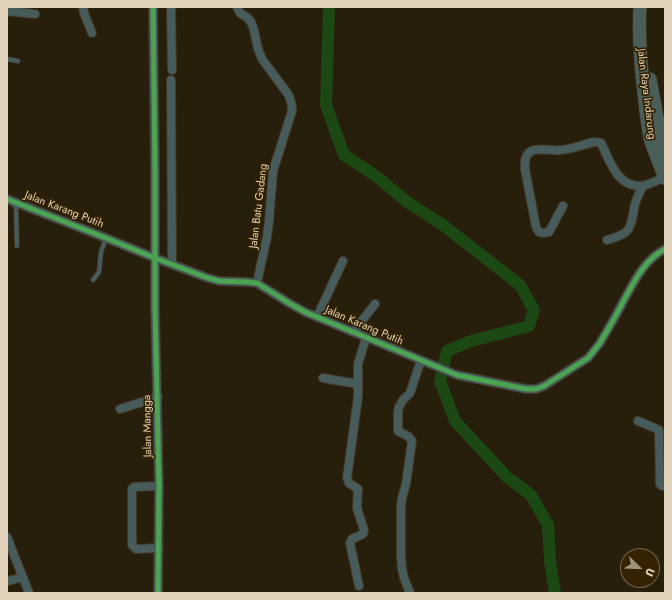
<!DOCTYPE html>
<html>
<head>
<meta charset="utf-8">
<style>
	body { margin:0 }
	#map { position:relative; width:672px; height:600px; overflow:hidden; background:#281e0c; font-family:Jost,sans-serif }
	canvas { display:block }
	.frame { position:absolute; inset:0; border:8px solid #e0d2ba; pointer-events:none }
	.north { position:absolute; left:620px; top:548px; width:40px; height:40px; box-sizing:border-box; background:#342200; border:1px solid #79684a; border-radius:50%; rotate:113deg; font-size:11px; font-weight:700; line-height:16px; text-align:center; color:#e0d2ba }
	.north::after { content:''; display:block; margin:auto; width:14px; height:18px; background:#a0937d; clip-path:polygon(50% 0,100% 100%,50% 72%,0 100%) }
</style>
</head>
<body>
<div id="map">
<canvas width="672" height="600"></canvas>
<div class="frame"></div>
<div class="north">U</div>
</div>
<script>
const ctx = document.querySelector('canvas').getContext('2d');
ctx.lineJoin = 'round';
function strokePath(path, color, width, dash) {
  ctx.strokeStyle = color;
  ctx.lineWidth = width;
  ctx.lineCap = dash ? 'butt' : 'round';
  ctx.setLineDash(dash || []);
  ctx.stroke(path);
}
function label(font, color, halo, rows, align = 'center') {
  ctx.font = font + ' Jost,sans-serif';
  ctx.lineWidth = 3.5;
  ctx.setLineDash([]);
  ctx.textBaseline = 'middle';
  ctx.strokeStyle = halo;
  ctx.fillStyle = color;
  for (const [text, x, y, turn = 0] of rows) {
    ctx.save();
    ctx.translate(x, y);
    ctx.rotate((+turn || 0) * Math.PI / 180);
    ctx.textAlign = isNaN(turn) ? turn : align;
    if (halo) ctx.strokeText(text, 0, 0);
    ctx.fillText(text, 0, 0);
    ctx.restore();
  }
}
const river = new Path2D(`
	M 329,7 L 326,105 L 344,155 L 376,176 L 406,201 L 443,225 L 520,285 L 534,310 L 529,326 L 471,341 L 447,351 L 440,381 L 455,421 L 507,477 L 531,495 L 548,525 L 550,561 L 555,593`);
const service = new Path2D(`
	M 7,59 L 18,61
	M 13,204 L 16,207 L 17,246
	M 93,280 L 99,272 L 101,252 L 106,238`);
const minor = new Path2D(`
	M 83,7 L 84,13 L 92,33
	M 153,7 L 155,170 L 155,308 L 159,486 L 158,593
	M 237,7 L 240,13 L 248,18 L 251,22 L 254,30 L 258,49 L 262,59 L 288,94 C 291,100 292,104 292,111 L 273,171 L 269,221 L 267,237 L 257,283
	M 7,11 L 35,14
	M 172,70 L 171,10 L 172,7
	M 171,80 L 172,264
	M 7,199 L 106,238 L 155,258 L 208,278 L 219,281 L 247,282 L 257,283 L 289,303 L 305,312 L 457,375 L 526,389 L 536,389 L 544,386 L 588,358 L 600,343 C 608,329 616,316 623,302 C 634,282 644,260 665,249
	M 563,206 L 549,232 L 543,233 L 539,232 L 536,227 L 525,169 C 523,141 544,152 561,150 C 573,149 584,144 595,142 L 601,143 C 610,161 617,187 641,186 C 649,185 658,180 665,177
	M 607,240 C 613,238 622,236 627,231 C 633,224 633,212 635,204 C 637,197 640,192 643,186
	M 317,317 L 343,261
	M 353,332 L 375,304
	M 323,378 L 358,384
	M 120,409 L 158,397
	M 638,421 L 657,429 L 659,430 L 660,484 L 662,486 L 665,486
	M 7,537 L 29,593
	M 159,548 L 136,549 L 132,545 L 132,489 L 134,487 L 159,486
	M 8,581 L 23,577
	M 359,586 L 350,543 L 352,539 L 363,534 L 364,530 L 357,508 L 358,489 L 349,483 L 347,478 L 358,397 L 358,364 L 366,338
	M 410,593 L 404,578 L 402,569 L 401,557 L 401,506 L 402,498 L 406,484 L 412,441 L 409,437 L 398,431 L 398,412 L 399,407 L 403,400 L 410,393 L 421,360`);
const trunk = new Path2D(`
	M 640,7 C 638,39 641,70 645,101 C 646,114 648,126 650,138 C 654,151 660,165 665,178
	M 650,79 L 658,123 L 665,154`);
const cycleway = new Path2D(`
	M 153,7 L 155,170 L 155,308 L 159,486 L 158,593
	M 7,199 L 106,238 L 155,258 L 208,278 L 219,281 L 247,282 L 257,283 L 289,303 L 305,312 L 457,375 L 526,389 L 536,389 L 544,386 L 588,358 L 600,343 C 608,329 616,316 623,302 C 634,282 644,260 665,249`);
const streetNames = [
	["Jalan Raya Indarung",646,94,83],
	["Jalan Batu Gadang",259,206,-83],
	["Jalan Karang Putih",64,210,21],
	["Jalan Karang Putih",364,326,23],
	["Jalan Mangga",148,426,-91]
];
strokePath(river, '#1c4813', 12);
strokePath(service, '#433a2a', 5.5);
strokePath(minor, '#433a2a', 10);
strokePath(trunk, '#433a2a', 14);
strokePath(service, '#465b5a', 4);
strokePath(minor, '#465b5a', 8);
strokePath(trunk, '#4a5e59', 13);
strokePath(cycleway, '#4ca352', 5);
label('11px', '#e0d2ba', '#342200', streetNames);
</script>
</body>
</html>
